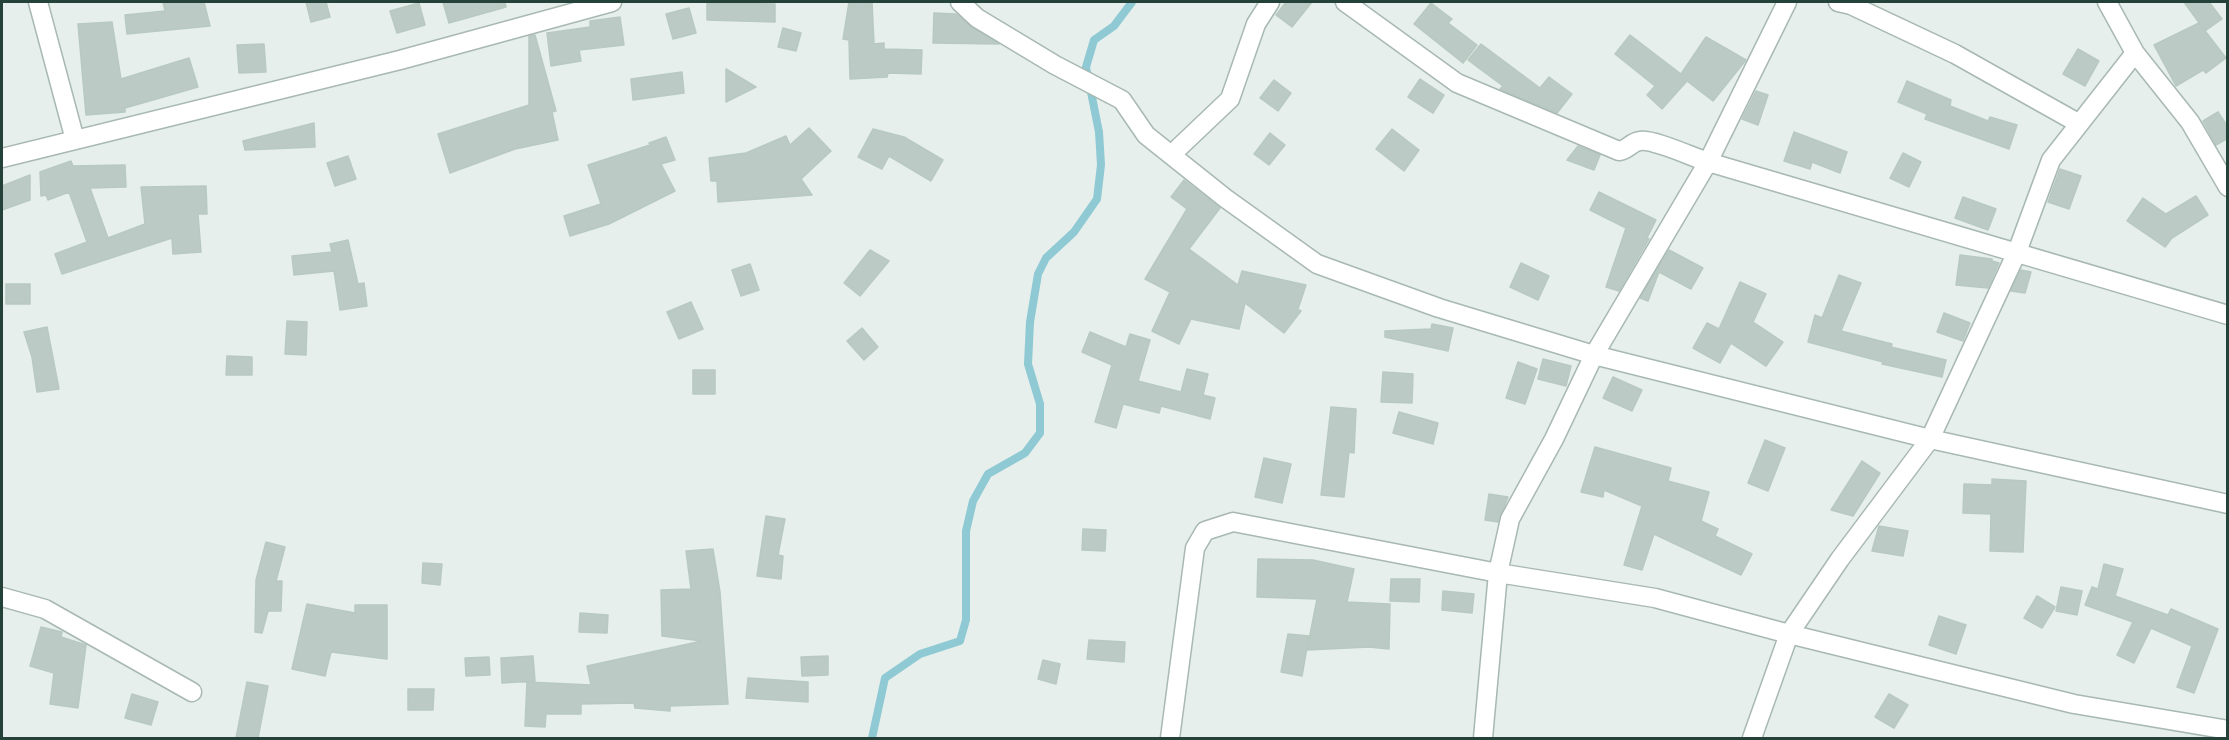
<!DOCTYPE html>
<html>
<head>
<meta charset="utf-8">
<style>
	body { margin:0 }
	#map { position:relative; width:2229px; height:740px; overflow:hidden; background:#e6efeb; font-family:Arial,sans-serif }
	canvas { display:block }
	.frame { position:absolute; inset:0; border:3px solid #24423a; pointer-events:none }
</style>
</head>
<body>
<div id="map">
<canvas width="2229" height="740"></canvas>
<div class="frame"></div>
</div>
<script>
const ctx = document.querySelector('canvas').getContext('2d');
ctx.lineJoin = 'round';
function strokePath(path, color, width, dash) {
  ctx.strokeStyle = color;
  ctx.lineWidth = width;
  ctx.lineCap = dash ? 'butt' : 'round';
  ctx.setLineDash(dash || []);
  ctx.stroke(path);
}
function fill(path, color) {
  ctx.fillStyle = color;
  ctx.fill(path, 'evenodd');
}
const stream = new Path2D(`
	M 872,738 L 885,678 L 920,654 L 960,641 L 966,620 L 966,531 L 973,501 L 988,474 L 1025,453 L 1040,433 L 1040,404 L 1028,364 L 1030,322 L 1038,274 L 1046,258 L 1074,232 L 1097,199 L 1101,165 L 1099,132 L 1086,67 L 1094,40 L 1114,26 L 1132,2`);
const building = new Path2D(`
	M 163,2 L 204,2 L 210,26 L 127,34 L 125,15 L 165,11 Z
	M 306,2 L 326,2 L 330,17 L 311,22 Z
	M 443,2 L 505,2 L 506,7 L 449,23 Z
	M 849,2 L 872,2 L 874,44 L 884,43 L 884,49 L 922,50 L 921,74 L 888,73 L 887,77 L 850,79 L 849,40 L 843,39 Z
	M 1286,2 L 1312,2 L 1292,27 L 1276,15 Z
	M 2184,2 L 2209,2 L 2222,19 L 2205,31 Z
	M 419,3 L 425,25 L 397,33 L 390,11 Z
	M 707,3 L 775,4 L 775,22 L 707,20 Z
	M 1431,3 L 1452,19 L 1448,23 L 1477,45 L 1463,63 L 1414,24 Z
	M 689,8 L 696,33 L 673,39 L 666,14 Z
	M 934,13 L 956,14 L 971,27 L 999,44 L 933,43 Z
	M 620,17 L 624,45 L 579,50 L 581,61 L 551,66 L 547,33 L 590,27 L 590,21 Z
	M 112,22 L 121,79 L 189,58 L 198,87 L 125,108 L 125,112 L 86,115 L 78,24 Z
	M 2199,23 L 2226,58 L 2206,73 L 2203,70 L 2176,86 L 2154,45 Z
	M 783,28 L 801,33 L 796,51 L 778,47 Z
	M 535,35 L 556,111 L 552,112 L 558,140 L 515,149 L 450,173 L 438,134 L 529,105 L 529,36 Z
	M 1630,35 L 1681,74 L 1706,37 L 1746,60 L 1713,101 L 1687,81 L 1662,109 L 1647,95 L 1655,86 L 1615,54 Z
	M 264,44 L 266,72 L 239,73 L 237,45 Z
	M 1481,44 L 1540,88 L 1549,77 L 1572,94 L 1557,113 L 1500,89 L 1503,86 L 1468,60 Z
	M 2078,49 L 2099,61 L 2085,86 L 2063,74 Z
	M 726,69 L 756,87 L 726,102 Z
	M 682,72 L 684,93 L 633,100 L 631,79 Z
	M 1420,79 L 1444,95 L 1433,113 L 1408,97 Z
	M 1274,80 L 1291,93 L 1278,111 L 1260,98 Z
	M 1907,81 L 1951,100 L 1950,106 L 1988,121 L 1990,117 L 2017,125 L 2009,149 L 1925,119 L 1927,114 L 1898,102 Z
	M 1756,91 L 1768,95 L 1758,125 L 1742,119 Z
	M 2218,112 L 2228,127 L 2228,138 L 2216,145 L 2203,121 Z
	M 314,123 L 315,147 L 245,150 L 243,141 Z
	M 809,128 L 831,151 L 801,179 L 812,195 L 718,202 L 717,181 L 711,181 L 709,158 L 746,153 L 786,136 L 790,145 Z
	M 873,129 L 904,137 L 943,160 L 931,181 L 889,156 L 882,169 L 858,157 Z
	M 1392,129 L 1419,150 L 1404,171 L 1376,149 Z
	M 1794,132 L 1847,152 L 1840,173 L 1812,162 L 1810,169 L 1784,161 Z
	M 1270,133 L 1285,145 L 1269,165 L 1254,154 Z
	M 666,137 L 675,160 L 661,164 L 675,191 L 609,224 L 570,236 L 564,216 L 601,204 L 588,165 L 650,145 L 649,143 Z
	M 1578,146 L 1600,155 L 1594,170 L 1567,160 Z
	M 1903,153 L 1921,162 L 1909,187 L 1890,178 Z
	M 348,156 L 356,179 L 335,186 L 327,163 Z
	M 71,161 L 73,166 L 125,165 L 126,187 L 90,188 L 108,238 L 145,224 L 141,187 L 206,186 L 207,214 L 198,214 L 201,252 L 173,254 L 172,238 L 62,274 L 55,254 L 87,242 L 69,192 L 48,200 L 46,195 L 41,196 L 40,172 Z
	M 2060,169 L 2081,176 L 2069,209 L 2048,202 Z
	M 30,175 L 30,200 L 2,210 L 2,186 Z
	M 1184,180 L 1220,208 L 1189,249 L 1238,285 L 1242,271 L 1306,285 L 1298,309 L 1301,311 L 1284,333 L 1245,303 L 1239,329 L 1191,319 L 1179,344 L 1152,331 L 1170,292 L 1145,279 L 1187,209 L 1171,197 Z
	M 1599,192 L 1656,220 L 1647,238 L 1649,239 L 1619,291 L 1606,287 L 1626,228 L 1590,210 Z
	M 2196,196 L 2208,215 L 2172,238 L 2165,247 L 2127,221 L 2143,198 L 2166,214 Z
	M 1963,197 L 1996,209 L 1988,230 L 1955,218 Z
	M 348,240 L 358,284 L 364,283 L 367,306 L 340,310 L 334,271 L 294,275 L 292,256 L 332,252 L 330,244 Z
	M 870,250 L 889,261 L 860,296 L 844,283 Z
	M 1669,250 L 1703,268 L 1691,289 L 1659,272 L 1648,301 L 1640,298 Z
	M 1960,255 L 1992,259 L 1992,261 L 1999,263 L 1988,288 L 1956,285 Z
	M 1521,263 L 1549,276 L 1538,300 L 1510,287 Z
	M 750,264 L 759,290 L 741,296 L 732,270 Z
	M 2021,270 L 2031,272 L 2025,293 L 2011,291 Z
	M 1839,275 L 1861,283 L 1841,331 L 1892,344 L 1891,347 L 1946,360 L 1942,377 L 1882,364 L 1883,362 L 1808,342 L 1815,315 L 1822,318 Z
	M 1740,282 L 1766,294 L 1753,322 L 1783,342 L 1766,366 L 1731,343 L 1720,363 L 1693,348 L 1707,323 L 1719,329 Z
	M 6,284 L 30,284 L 30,304 L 6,304 Z
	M 691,302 L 703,329 L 679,339 L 667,312 Z
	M 1944,313 L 1970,323 L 1963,341 L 1937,332 Z
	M 287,321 L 307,322 L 306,355 L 285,354 Z
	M 1432,324 L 1453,328 L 1448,351 L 1385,337 L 1385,331 L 1431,329 Z
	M 47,327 L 59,389 L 37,392 L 32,357 L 24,332 Z
	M 862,328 L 878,347 L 864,360 L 847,341 Z
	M 1090,332 L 1126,347 L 1130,334 L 1150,340 L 1138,381 L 1181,392 L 1187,369 L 1208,374 L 1203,395 L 1215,398 L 1210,419 L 1161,406 L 1159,413 L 1123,404 L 1116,428 L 1095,422 L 1112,365 L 1082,352 Z
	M 227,356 L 252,357 L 252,375 L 226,375 Z
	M 1543,359 L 1571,366 L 1566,386 L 1538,379 Z
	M 1518,362 L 1537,369 L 1525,404 L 1506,398 Z
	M 693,370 L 715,370 L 715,394 L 693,394 Z
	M 1383,372 L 1413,374 L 1412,403 L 1381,402 Z
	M 1613,377 L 1642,390 L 1632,411 L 1603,398 Z
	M 1331,407 L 1356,409 L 1354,453 L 1349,452 L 1344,497 L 1321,495 Z
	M 1399,412 L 1438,423 L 1433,444 L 1393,433 Z
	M 1765,440 L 1785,448 L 1768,491 L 1748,483 Z
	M 1595,447 L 1671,468 L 1668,481 L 1709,492 L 1701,521 L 1718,529 L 1715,536 L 1752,554 L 1741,575 L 1654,534 L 1642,570 L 1624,565 L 1642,506 L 1604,490 L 1603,497 L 1581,492 Z
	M 1264,458 L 1291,464 L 1282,503 L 1255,497 Z
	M 1862,461 L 1880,473 L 1853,516 L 1831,510 Z
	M 1992,479 L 2026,481 L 2023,552 L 1990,551 L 1991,514 L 1963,513 L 1964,484 L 1992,485 Z
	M 1489,494 L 1508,497 L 1498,522 L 1485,520 Z
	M 766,516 L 785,519 L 778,555 L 783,556 L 781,579 L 757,576 Z
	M 1879,526 L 1908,531 L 1903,556 L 1872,551 Z
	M 1083,529 L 1106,530 L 1105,551 L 1082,550 Z
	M 266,542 L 285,547 L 276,581 L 282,581 L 281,611 L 268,611 L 262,633 L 255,632 L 256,580 Z
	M 713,549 L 720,592 L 728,704 L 670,706 L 670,711 L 635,708 L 634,703 L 581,704 L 581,714 L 546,714 L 545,727 L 525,726 L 527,682 L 591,685 L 587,666 L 702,641 L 662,636 L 661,590 L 691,589 L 686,551 Z
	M 1258,559 L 1313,560 L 1354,569 L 1347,602 L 1390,604 L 1389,649 L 1369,647 L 1307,650 L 1317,599 L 1257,597 Z
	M 423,563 L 442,564 L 440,585 L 422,583 Z
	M 2104,564 L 2123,569 L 2115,596 L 2168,615 L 2171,609 L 2218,629 L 2194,693 L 2177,687 L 2192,646 L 2151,628 L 2134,663 L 2117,655 L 2133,622 L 2085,605 L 2092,587 L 2098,589 Z
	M 1391,579 L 1420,579 L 1419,602 L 1390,601 Z
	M 2061,587 L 2082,591 L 2077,615 L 2056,611 Z
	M 1443,591 L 1474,594 L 1472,613 L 1442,610 Z
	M 2037,596 L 2055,607 L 2042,628 L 2024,618 Z
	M 307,604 L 355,613 L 355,605 L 387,605 L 387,659 L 331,652 L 325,676 L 292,669 Z
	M 580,613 L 608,615 L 607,633 L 579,632 Z
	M 1939,616 L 1966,625 L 1956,654 L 1929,645 Z
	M 41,627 L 62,632 L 61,637 L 86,645 L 78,708 L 50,704 L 54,673 L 30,666 Z
	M 1288,634 L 1309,636 L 1302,676 L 1281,672 Z
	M 1089,640 L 1125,642 L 1124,662 L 1087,659 Z
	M 533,656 L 535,681 L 502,683 L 501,658 Z
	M 828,656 L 828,675 L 802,676 L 801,657 Z
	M 489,657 L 490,675 L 466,676 L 465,658 Z
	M 1043,660 L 1060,664 L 1056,684 L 1038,679 Z
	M 748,678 L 808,682 L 808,702 L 746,698 Z
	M 247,682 L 268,686 L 258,738 L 236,738 Z
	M 408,689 L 434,689 L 433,710 L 408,710 Z
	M 132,694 L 158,702 L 151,725 L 125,718 Z
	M 1889,694 L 1908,705 L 1894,728 L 1875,717 Z`);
const minor = new Path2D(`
	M 38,2 L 75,140
	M 960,2 L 977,18 L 1055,65 L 1122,100 L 1146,135 L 1225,198 L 1317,264 L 1439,308 L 1594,355 L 1930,439 L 2228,504
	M 1345,2 L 1457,83 L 1619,151 C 1628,150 1631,142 1640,141 C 1654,139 1692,157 1708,162 L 2228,315
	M 1838,2 L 1851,5 L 1955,54 L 2078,123
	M 2107,2 L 2135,53 L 2190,122 L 2228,187
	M 1171,155 L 1230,99 L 1256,24 L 1270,2
	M 2,158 L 400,60 L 612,2
	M 2,597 L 45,609 L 192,692
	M 1170,738 L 1195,548 L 1205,531 L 1233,522 L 1498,573 L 1655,598 L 1789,634 L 2074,704 L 2228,730
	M 1483,738 L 1498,573 L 1510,519 L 1554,439 L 1594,355 L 1708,162 L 1787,2
	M 1752,738 L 1789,634 L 1840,559 L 1930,439 L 2017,252 L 2051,160 L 2135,53`);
strokePath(stream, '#8ec9d4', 8);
fill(building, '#bbcac4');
strokePath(building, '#b8c9c2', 1.5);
strokePath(minor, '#a8b8b2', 21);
strokePath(minor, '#fff', 18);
</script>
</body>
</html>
